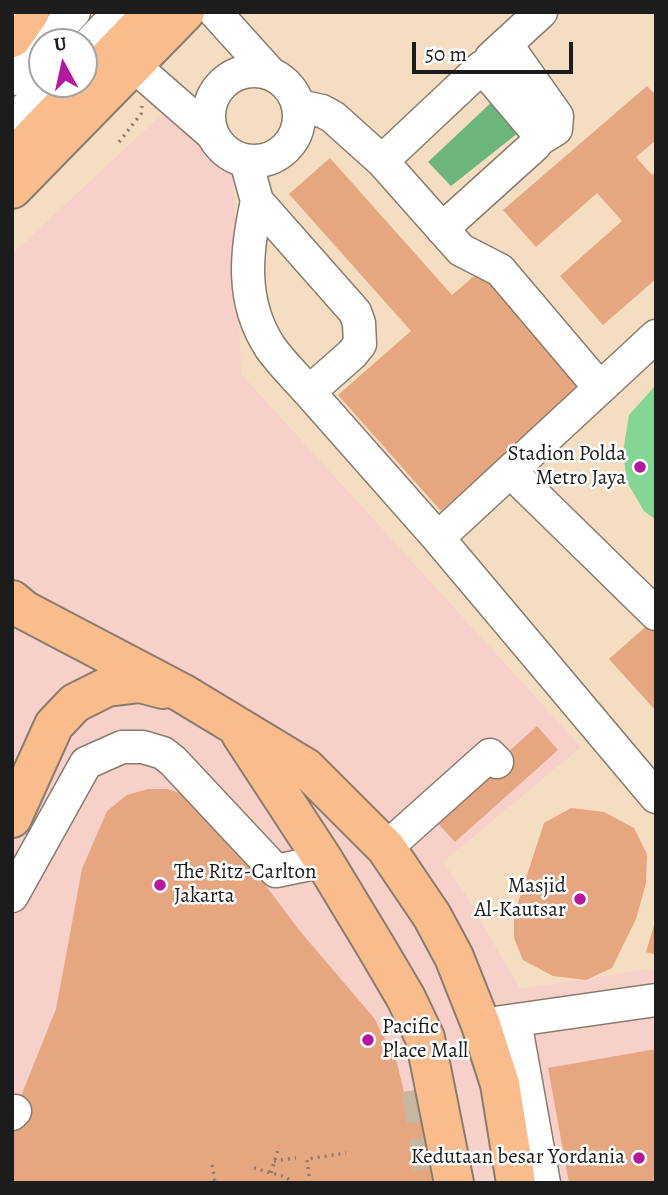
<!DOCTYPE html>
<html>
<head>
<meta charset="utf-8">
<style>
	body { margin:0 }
	#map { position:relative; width:668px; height:1195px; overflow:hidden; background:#f4ddc0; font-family:Alegreya,serif }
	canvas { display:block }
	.frame { position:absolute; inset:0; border:14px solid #1c1c1c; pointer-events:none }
	.north { position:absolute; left:28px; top:28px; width:70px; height:70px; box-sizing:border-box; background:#fff; border:2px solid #a4a4a4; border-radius:50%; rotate:352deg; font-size:19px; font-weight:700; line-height:28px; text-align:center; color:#1c1c1c }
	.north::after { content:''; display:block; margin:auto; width:24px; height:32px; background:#b5179e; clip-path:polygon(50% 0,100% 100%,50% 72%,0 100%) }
	.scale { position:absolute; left:412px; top:42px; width:161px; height:32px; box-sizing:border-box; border:4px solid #1c1c1c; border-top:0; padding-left:9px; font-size:21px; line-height:24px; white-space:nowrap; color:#1c1c1c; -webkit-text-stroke:5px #fff; paint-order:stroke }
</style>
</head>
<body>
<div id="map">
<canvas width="668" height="1195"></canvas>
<div class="frame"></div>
<div class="north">U</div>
<div class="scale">50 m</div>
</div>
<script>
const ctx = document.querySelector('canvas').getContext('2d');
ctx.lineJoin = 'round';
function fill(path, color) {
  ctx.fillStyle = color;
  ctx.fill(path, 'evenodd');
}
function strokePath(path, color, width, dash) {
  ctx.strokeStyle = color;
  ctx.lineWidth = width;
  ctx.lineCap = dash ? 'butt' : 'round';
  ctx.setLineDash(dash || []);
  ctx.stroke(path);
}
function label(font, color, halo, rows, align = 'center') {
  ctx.font = font + ' Alegreya,serif';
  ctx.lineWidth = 5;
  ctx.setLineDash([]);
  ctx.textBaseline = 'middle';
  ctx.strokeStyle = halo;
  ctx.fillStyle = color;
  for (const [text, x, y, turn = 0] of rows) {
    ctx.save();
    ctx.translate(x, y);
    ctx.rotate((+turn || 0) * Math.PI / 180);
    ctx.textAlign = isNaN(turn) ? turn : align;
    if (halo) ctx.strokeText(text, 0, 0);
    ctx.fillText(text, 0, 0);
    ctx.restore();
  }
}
const built = new Path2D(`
	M 162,114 L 233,168 L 241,374 L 581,747 L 443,862 L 464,892 L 520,989 L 656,968 L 656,1183 L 12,1183 L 12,254 Z`);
const green = new Path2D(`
	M 656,385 L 656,520 L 644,511 L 627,482 L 623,452 L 629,415 Z`);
const forest = new Path2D(`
	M 496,98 L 523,129 L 451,186 L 428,162 Z`);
const building = new Path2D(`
	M 647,86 L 656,95 L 656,140 L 636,157 L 652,175 L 656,171 L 656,279 L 603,325 L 560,276 L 622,221 L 597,193 L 536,247 L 503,210 Z
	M 330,158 L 452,295 L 480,271 L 582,387 L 441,511 L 338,395 L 411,331 L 289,194 Z
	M 650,623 L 656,630 L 656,711 L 609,659 Z
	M 537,726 L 558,750 L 455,842 L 434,819 Z
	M 148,789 L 167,789 L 183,794 L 239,850 L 299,930 L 374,1018 L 397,1063 L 404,1092 L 429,1088 L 443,1183 L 12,1183 L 12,1123 L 15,1111 L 56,1009 L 82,869 L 107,811 L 127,795 Z
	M 571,808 L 604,812 L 634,828 L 647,854 L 646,883 L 636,919 L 612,968 L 586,980 L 553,976 L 523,960 L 514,938 L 514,915 L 544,823 Z
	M 655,922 L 656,922 L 656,955 L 646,952 Z
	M 656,1049 L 656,1183 L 569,1183 L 548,1068 Z`);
const minorTunnel = new Path2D(`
	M 418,1090 L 431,1183`);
const path = new Path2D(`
	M 119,142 L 141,114 L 142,106
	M 274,1161 L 296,1158
	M 212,1165 L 215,1183
	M 254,1168 L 286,1177 L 293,1183
	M 271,1173 L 279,1146
	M 310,1183 L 307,1159 L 346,1153`);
const minor = new Path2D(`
	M 215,12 L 270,73
	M 46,42 L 74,12
	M 506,44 L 557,116 L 556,129 L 538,140
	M 84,49 L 120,12
	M 491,58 L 541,12
	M 133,65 L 212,134
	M209 116a45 45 0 1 1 90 0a45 45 0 1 1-90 0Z
	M 12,79 L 42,47
	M 12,122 L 50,84
	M 246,161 L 257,201 L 355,312 L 359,323 L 360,344 L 352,354 L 309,392 L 438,538 L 600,388 L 500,270 L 461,250 L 382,161 L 333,117 L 322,111 L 299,106
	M 382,161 L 482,67 L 537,132 L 538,140 L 535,145 L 442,229
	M 257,201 C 246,251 240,301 270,347 C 281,363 296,377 309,392
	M 600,388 L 656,336
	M 511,472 L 656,614
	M 438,538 L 656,797
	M 386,848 L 490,755 L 497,762
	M 12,896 L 86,763 L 122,747 L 143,747 L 163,753 L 173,761 L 276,871 L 324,861
	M 515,1021 L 544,1183
	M 481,1025 L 656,1000
	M 12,1114 L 15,1111`);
const major = new Path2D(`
	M 12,38 L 30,12
	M 12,159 L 153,12
	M 12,600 L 24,610 L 182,693 L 306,768 L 386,848 L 432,916 L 454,957 L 481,1025 L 500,1084 L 516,1183
	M 241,734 L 324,861 L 376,947 L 406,998 L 425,1038 L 454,1183
	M 12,818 L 54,725 L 75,703 L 107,687 L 140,683 L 163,689`);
const highway = new Path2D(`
	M 12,189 L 185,12`);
const markers = [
	[640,467,7,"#b5179e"],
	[160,885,7,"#b5179e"],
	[580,899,7,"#b5179e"],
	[368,1040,7,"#b5179e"],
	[639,1158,7,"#b5179e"]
];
const poiNames = [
	["Stadion Polda",626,455],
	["Metro Jaya",626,479],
	["The Ritz-Carlton",174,873,"left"],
	["Jakarta",174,897,"left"],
	["Masjid",566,887],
	["Al-Kautsar",566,911],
	["Pacific",382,1028,"left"],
	["Place Mall",382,1052,"left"],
	["Kedutaan besar Yordania",625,1158]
];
fill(built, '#f7d0c9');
fill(green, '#85d595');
fill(forest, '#6cb67e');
fill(building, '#e6a67f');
strokePath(minorTunnel, '#c9b69f', 32, [32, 16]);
strokePath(minor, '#887c6e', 35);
strokePath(major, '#887c6e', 42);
strokePath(highway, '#887c6e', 42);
strokePath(path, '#887c6e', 3.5, [2, 5]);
strokePath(minor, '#fff', 32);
strokePath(major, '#fabc8b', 38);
strokePath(highway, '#fabc8b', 38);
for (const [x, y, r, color] of markers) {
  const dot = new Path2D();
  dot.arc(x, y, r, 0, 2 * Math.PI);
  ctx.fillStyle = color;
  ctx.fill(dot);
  strokePath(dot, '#fff', 2.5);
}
label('21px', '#1c1c1c', '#fff', poiNames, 'right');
</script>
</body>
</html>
